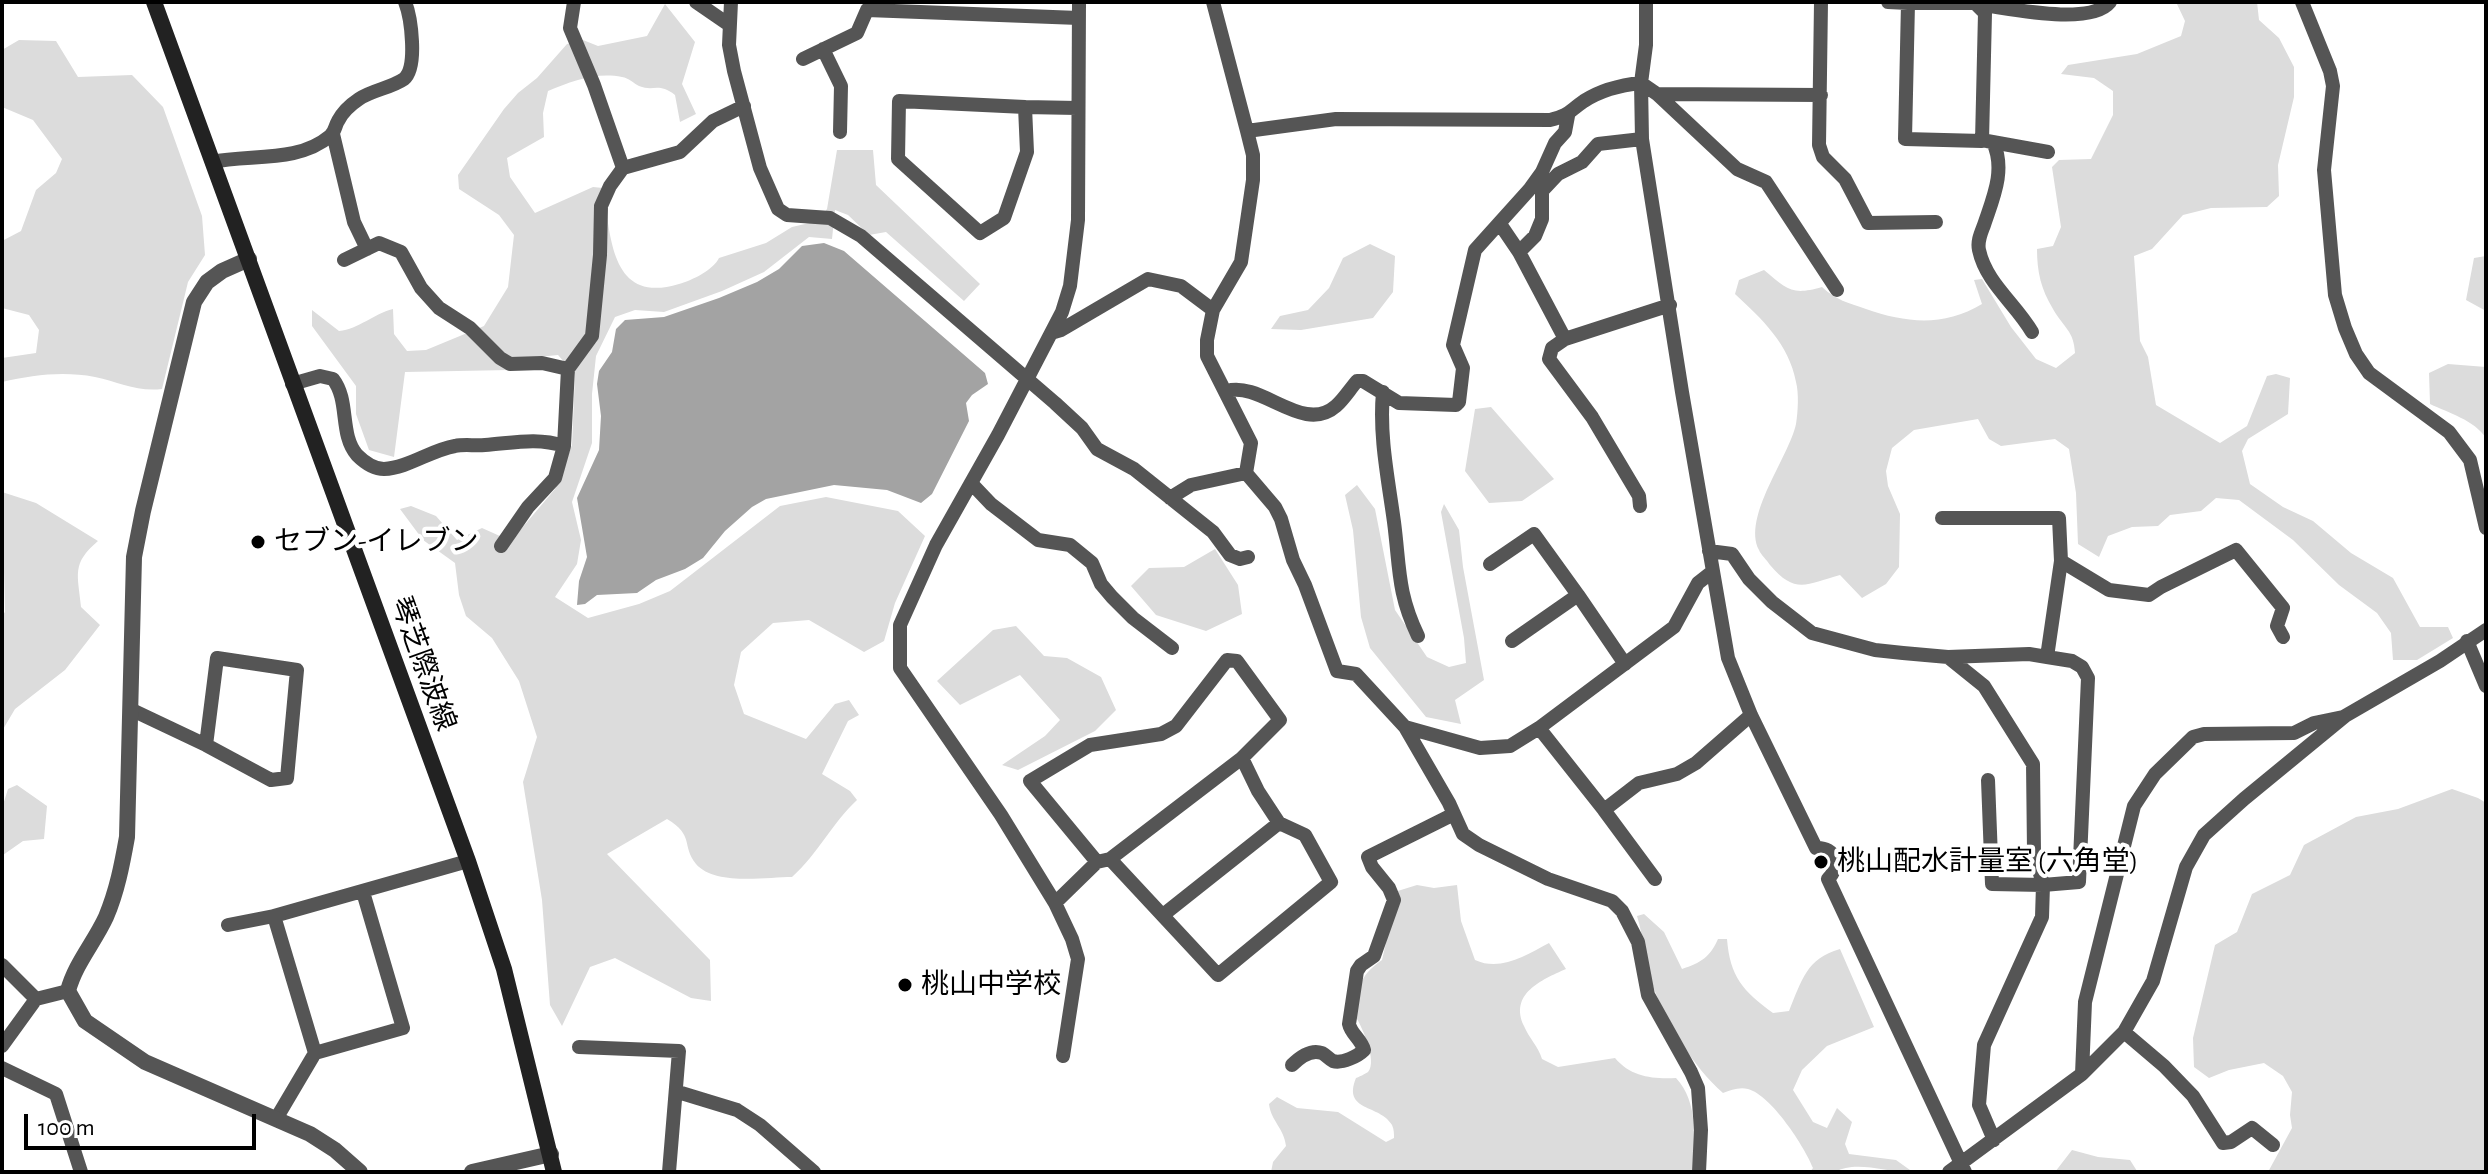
<!DOCTYPE html>
<html>
<head>
<meta charset="utf-8">
<style>
	body { margin:0 }
	#map { position:relative; width:2488px; height:1174px; overflow:hidden; background:#fff; font-family:"Alegreya Sans",sans-serif }
	canvas { display:block }
	.frame { position:absolute; inset:0; border:4px solid #000; pointer-events:none }
	.scale { position:absolute; left:24px; top:1114px; width:232px; height:36px; box-sizing:border-box; border:4px solid #000; border-top:0; padding-left:10px; font-size:24px; line-height:28px; white-space:nowrap; color:#000; -webkit-text-stroke:6px #fff; paint-order:stroke }
</style>
</head>
<body>
<div id="map">
<canvas width="2488" height="1174"></canvas>
<div class="frame"></div>
<div class="scale">100 m</div>
</div>
<script>
const ctx = document.querySelector('canvas').getContext('2d');
ctx.lineJoin = 'round';
function fill(path, color) {
  ctx.fillStyle = color;
  ctx.fill(path, 'evenodd');
}
function strokePath(path, color, width, dash) {
  ctx.strokeStyle = color;
  ctx.lineWidth = width;
  ctx.lineCap = dash ? 'butt' : 'round';
  ctx.setLineDash(dash || []);
  ctx.stroke(path);
}
function label(font, color, halo, rows, align = 'center') {
  ctx.font = font + ' "Alegreya Sans","Noto Sans JP",sans-serif';
  ctx.lineWidth = 8;
  ctx.setLineDash([]);
  ctx.textBaseline = 'middle';
  ctx.strokeStyle = halo;
  ctx.fillStyle = color;
  for (const [text, x, y, turn = 0] of rows) {
    ctx.save();
    ctx.translate(x, y);
    ctx.rotate((+turn || 0) * Math.PI / 180);
    ctx.textAlign = isNaN(turn) ? turn : align;
    if (halo) ctx.strokeText(text, 0, 0);
    ctx.fillText(text, 0, 0);
    ctx.restore();
  }
}
const green = new Path2D(`
	M 2176,2 L 2257,2 L 2259,20 L 2279,38 L 2294,67 L 2294,97 L 2278,165 L 2279,196 L 2267,207 L 2211,208 L 2183,215 L 2152,249 L 2134,256 L 2140,341 L 2148,357 L 2156,405 L 2220,443 L 2247,426 L 2267,376 L 2276,374 L 2290,378 L 2288,414 L 2248,439 L 2242,451 L 2250,484 L 2283,507 L 2313,521 L 2351,553 L 2393,578 L 2420,627 L 2448,627 L 2453,638 L 2417,660 L 2393,660 L 2391,633 L 2377,613 L 2339,585 L 2293,540 L 2239,500 L 2216,498 L 2201,511 L 2170,515 L 2158,526 L 2132,527 L 2108,536 L 2099,557 L 2078,544 L 2076,493 L 2069,449 L 2055,439 L 2001,446 L 1989,439 L 1978,419 L 1914,430 L 1892,448 L 1886,471 L 1888,486 L 1900,514 L 1899,567 L 1886,584 L 1862,598 L 1840,575 C 1807,584 1795,595 1770,565 C 1767,560 1761,555 1759,550 C 1742,517 1789,457 1796,424 C 1798,412 1799,393 1796,382 C 1789,344 1762,319 1735,294 L 1739,280 L 1764,270 C 1787,289 1791,296 1822,287 C 1836,300 1848,303 1866,309 C 1906,323 1944,327 1982,304 L 1974,280 L 1982,279 L 2011,327 L 2036,359 L 2056,368 L 2075,353 C 2074,331 2064,328 2053,309 C 2041,289 2037,272 2037,249 L 2053,246 L 2061,227 L 2052,167 L 2059,160 L 2091,159 L 2113,115 L 2113,91 L 2094,78 L 2061,74 L 2068,65 L 2137,54 L 2181,36 L 2185,21 Z
	M 665,4 L 695,42 L 682,84 L 696,114 L 680,122 L 675,95 C 658,82 654,92 639,86 C 633,83 629,78 622,77 C 596,72 572,81 548,91 L 543,113 L 544,137 L 507,158 L 510,177 L 535,213 L 593,187 L 603,188 C 611,236 610,305 679,284 C 693,280 713,270 719,258 L 766,243 L 792,227 L 818,221 L 827,209 L 837,150 L 873,150 L 876,185 L 980,284 L 964,301 L 886,232 L 869,235 L 848,215 L 835,210 L 832,239 L 809,237 L 764,272 L 722,291 L 664,312 L 635,310 L 615,317 L 596,356 L 592,394 L 592,443 L 572,502 L 581,540 L 577,564 L 555,597 L 588,618 L 639,604 L 670,591 L 780,506 L 826,497 L 898,511 L 925,536 L 895,603 L 884,641 L 864,652 L 809,620 L 773,623 L 741,652 L 734,685 L 744,714 L 806,739 L 835,704 L 849,700 L 859,715 L 848,721 L 822,774 L 850,791 L 857,800 C 832,823 818,854 792,877 C 766,877 715,886 696,864 C 681,845 695,836 667,819 L 607,854 L 710,960 L 711,1001 L 691,998 L 615,958 L 590,967 L 562,1026 L 550,1005 L 542,900 L 523,782 L 537,737 L 519,681 L 492,638 L 466,616 L 459,595 L 455,563 L 423,540 L 400,509 L 411,506 L 436,516 L 457,540 L 482,528 L 511,541 L 555,489 L 572,445 L 575,374 L 558,355 L 528,358 L 510,370 L 405,372 L 394,457 L 369,450 L 356,414 L 356,386 L 312,326 L 312,310 L 339,331 C 359,329 373,314 393,309 L 394,334 L 407,351 L 426,350 L 484,326 L 508,287 L 514,235 L 499,215 L 459,189 L 458,175 L 504,109 L 518,93 L 537,78 L 567,44 L 583,40 L 598,46 L 647,36 Z
	M 19,40 L 56,41 L 78,77 L 132,75 L 163,107 L 202,216 L 205,255 L 188,282 L 162,389 C 137,392 119,382 95,377 C 63,371 33,375 2,382 L 2,358 L 36,353 L 39,330 L 29,315 L 2,308 L 2,241 L 21,231 L 36,190 L 56,173 L 62,159 L 33,120 L 2,107 L 2,50 Z
	M 1370,244 L 1395,256 L 1393,292 L 1373,318 L 1301,330 L 1271,329 L 1280,316 L 1308,310 L 1329,288 L 1343,258 Z
	M 2486,256 L 2486,311 L 2466,300 L 2474,258 Z
	M 2448,364 L 2486,367 L 2486,438 C 2474,420 2449,413 2430,404 L 2429,373 Z
	M 1491,407 L 1554,479 L 1522,501 L 1489,503 L 1465,471 L 1475,409 Z
	M 1357,485 L 1375,509 L 1395,610 L 1427,657 L 1449,667 L 1466,663 L 1464,638 L 1441,512 L 1444,504 L 1459,530 L 1463,567 L 1484,680 L 1455,700 L 1461,724 L 1426,717 L 1370,648 L 1361,617 L 1353,530 L 1345,495 Z
	M 2,492 L 36,503 L 98,541 C 71,564 78,574 81,607 L 100,625 L 65,670 L 15,709 L 2,731 L 2,616 L 5,612 Z
	M 1215,549 L 1238,585 L 1242,614 L 1206,631 L 1156,615 L 1131,586 L 1149,568 L 1184,567 Z
	M 1016,626 L 1044,656 L 1067,658 L 1101,677 L 1116,710 L 1095,731 L 1018,770 L 1002,765 L 1045,736 L 1060,720 L 1020,675 L 960,705 L 937,681 L 993,630 Z
	M 17,785 L 47,806 L 44,839 L 23,841 L 3,855 L 2,861 L 2,808 L 8,789 Z
	M 2452,789 L 2478,798 L 2486,803 L 2486,1172 L 2268,1172 L 2292,1128 L 2290,1115 L 2292,1092 L 2283,1076 L 2264,1063 L 2229,1070 L 2209,1078 L 2194,1067 L 2193,1038 L 2215,945 L 2237,932 L 2252,894 L 2290,875 L 2304,845 L 2356,817 L 2398,809 Z
	M 1417,885 L 1434,888 L 1457,885 L 1461,921 L 1475,960 C 1501,972 1526,955 1549,943 L 1566,969 C 1541,980 1509,994 1524,1026 C 1529,1038 1538,1046 1542,1059 L 1558,1067 L 1615,1058 C 1631,1077 1652,1079 1676,1078 C 1699,1102 1694,1141 1694,1172 L 1271,1172 L 1273,1162 L 1286,1146 C 1284,1128 1271,1121 1269,1104 L 1277,1097 L 1297,1108 L 1338,1112 L 1386,1142 L 1394,1138 C 1394,1134 1394,1129 1392,1125 C 1380,1104 1342,1112 1356,1078 C 1357,1078 1367,1073 1368,1072 C 1378,1061 1361,1024 1354,1014 C 1359,987 1358,977 1382,960 L 1392,917 L 1388,894 Z
	M 1644,914 L 1664,932 L 1682,969 C 1701,963 1710,957 1718,939 L 1727,939 C 1730,977 1743,991 1773,1013 L 1789,1011 C 1802,980 1806,959 1840,949 L 1874,1027 L 1827,1046 L 1802,1070 L 1793,1090 L 1813,1122 L 1827,1128 L 1837,1108 L 1852,1122 L 1845,1144 L 1849,1154 L 1896,1160 L 1910,1170 L 1909,1172 C 1886,1172 1855,1160 1835,1172 L 1810,1172 L 1813,1168 C 1805,1147 1771,1095 1748,1089 C 1739,1087 1731,1090 1723,1093 C 1694,1068 1664,1020 1652,983 C 1644,962 1644,938 1637,916 Z
	M 2072,1150 L 2098,1157 L 2130,1160 L 2137,1171 L 2055,1172 Z`);
const water = new Path2D(`
	M 824,243 L 844,251 L 985,373 L 988,384 L 972,395 L 966,403 L 969,421 L 932,494 L 921,503 L 887,490 L 834,485 L 766,499 L 752,507 L 725,531 L 703,558 L 685,569 L 656,580 L 637,593 L 597,595 L 585,604 L 577,605 L 579,581 L 587,557 L 577,498 L 599,450 L 601,416 L 597,384 L 599,371 L 612,352 L 616,329 L 625,320 L 664,317 L 719,298 L 757,282 L 779,269 L 802,246 Z`);
const minor = new Path2D(`
	M 574,2 L 570,28 L 594,85 L 623,168 L 680,152 L 713,121 L 744,106
	M 696,2 L 728,24
	M 731,2 L 729,45 L 734,71 L 760,168 L 778,209 L 787,215 L 830,218 L 861,236 L 1055,403 L 1082,428 L 1097,449 L 1134,469 L 1213,532 L 1230,555 L 1240,559 L 1248,557
	M 1213,2 L 1247,131 L 1253,155 L 1253,180 L 1241,262 L 1213,310 L 1207,340 L 1207,356 L 1251,443 L 1246,473 L 1275,507 L 1281,519 L 1293,560 L 1305,585 L 1337,671 L 1356,674 L 1405,727 L 1449,803 L 1463,834 L 1479,845 L 1548,879 L 1612,901 L 1622,911 L 1638,942 L 1648,995 L 1691,1072 L 1698,1088 L 1701,1130 L 1699,1172
	M 1646,2 L 1646,45 L 1641,83 L 1642,139 L 1682,392 L 1728,658 L 1751,715 L 1816,848 C 1836,847 1841,866 1828,879 L 1965,1172
	M 1821,2 L 1819,145 L 1823,157 L 1845,179 L 1868,223 L 1936,222
	M 1888,2 L 1908,3
	M 2302,2 L 2330,71 L 2333,86 L 2324,170 L 2335,295 L 2345,328 L 2356,354 L 2369,373 L 2449,432 L 2470,460 L 2486,528
	M 1908,3 L 1975,3 L 1985,13 L 1982,141 L 1905,139 Z
	M 1982,7 L 1990,6 C 2017,10 2092,25 2110,2
	M 823,49 L 841,86 L 840,132
	M 803,59 L 857,33 L 867,10 L 1079,18
	M 1657,94 L 1737,169 L 1766,182 L 1837,290
	M 899,101 L 1025,107 L 1027,152 L 1004,218 L 980,233 L 898,159 Z
	M 1025,107 L 1077,108
	M 1247,131 L 1336,119 L 1550,120 C 1570,115 1568,112 1584,101 C 1601,90 1621,85 1641,83 L 1657,94 L 1821,95
	M 333,134 L 354,222 L 367,249
	M 1987,141 L 2048,152
	M 1993,142 C 2006,170 1993,198 1984,225 C 1981,233 1977,241 1979,250 C 1986,283 2016,304 2032,332
	M 212,162 C 251,154 298,163 330,136 C 335,132 335,126 338,121 C 343,111 350,105 359,99 C 372,90 391,88 404,79 C 418,67 411,17 405,2
	M 1500,224 L 1519,252 L 1565,339 L 1670,305
	M 1519,252 L 1535,236 L 1542,219 L 1542,191 L 1558,174 L 1582,162 L 1598,144 L 1642,139
	M 344,260 L 379,243 L 401,252 L 421,288 L 439,308 L 470,328 L 500,358 L 510,364 L 542,363 L 568,369
	M 1051,333 L 1061,330 L 1148,279 L 1181,286 L 1213,310
	M 1565,339 L 1552,348 L 1549,359 L 1592,417 L 1639,496 L 1640,506
	M 292,384 L 320,376 L 333,379 C 350,401 339,434 357,455 C 364,462 374,469 384,469 C 408,468 431,450 455,446 C 464,444 475,446 485,445 C 513,443 537,437 564,446
	M 1227,391 C 1262,381 1303,435 1336,406 C 1344,399 1350,389 1357,381 L 1363,381 L 1399,403 L 1456,405 L 1459,402 L 1463,368 L 1453,345 L 1475,250 L 1529,190 L 1542,172 L 1555,143 L 1565,132 L 1568,116
	M 1383,392 C 1379,436 1388,478 1394,522 C 1400,568 1397,592 1418,636
	M 971,483 L 991,504 L 1038,540 L 1070,545 L 1092,563 L 1101,584 L 1112,597 L 1133,618 L 1172,648
	M 1170,498 L 1191,485 L 1246,473
	M 1942,518 L 2059,518 L 2061,561 L 2047,657
	M 501,546 L 528,507 L 555,478 L 564,446 L 568,369 L 592,336 L 593,326 L 600,255 L 601,206 L 610,186 L 623,168
	M 1709,551 L 1732,554 L 1749,579 L 1772,602 L 1812,633 L 1875,650 L 1903,653 L 1948,657 L 2029,654 L 2047,657 L 2072,661 L 2082,667 L 2088,678 L 2079,882 L 2043,885 L 1992,884 L 1988,780
	M 2061,561 L 2109,590 L 2149,595 L 2161,587 L 2236,550 L 2283,608 L 2277,626 L 2283,637
	M 1490,564 L 1534,534 L 1578,595
	M 1512,641 L 1578,595 L 1625,664
	M 2467,641 L 2486,686
	M 1948,657 L 1984,686 L 2033,764 L 2034,851 L 2043,885 L 2042,917 L 1984,1045 L 1979,1105 L 1994,1140
	M 130,709 L 206,745 L 271,780 L 287,778 L 297,670 L 217,658 L 206,745
	M 1405,727 L 1480,748 L 1510,746 L 1539,728 L 1674,627 L 1698,583 L 1712,572
	M 1539,728 L 1604,810 L 1639,783 L 1677,774 L 1696,763 L 1751,715
	M 1604,810 L 1655,879
	M 1097,862 L 1030,781 L 1090,745 L 1161,734 L 1176,726 L 1227,660 L 1237,661 L 1280,720 L 1242,758
	M 1055,903 L 1097,862 L 1110,859 L 1242,758 L 1258,791 L 1279,823 L 1305,835 L 1331,882 L 1218,975 L 1110,859
	M 1163,915 L 1279,823
	M 274,916 L 315,1053
	M 228,925 L 274,916 L 468,861
	M 2,965 L 36,999
	M 2124,1032 L 2164,1066 L 2193,1096 L 2223,1143 L 2231,1142 L 2252,1128 L 2273,1145
	M 2,1046 L 36,999 L 68,991
	M 579,1047 L 679,1051 L 669,1172
	M 1063,1056 L 1078,959 L 1072,939 L 1055,903 L 1001,815 L 900,668 L 900,625 L 936,545 L 998,435 L 1062,312 L 1070,286 L 1078,220 L 1079,2
	M 1292,1065 C 1299,1058 1311,1049 1322,1053 C 1326,1055 1329,1059 1333,1061 C 1342,1064 1358,1056 1364,1050 C 1361,1039 1351,1034 1349,1024 L 1357,971 L 1361,965 L 1374,956 L 1394,900 L 1389,888 L 1372,867 L 1368,857 L 1454,814
	M 2,1068 L 56,1094 L 81,1172
	M 2082,1074 L 2085,1002 L 2134,806 L 2155,774 L 2193,737 L 2204,734 L 2294,733 L 2314,723 L 2343,717
	M 678,1092 L 737,1110 L 760,1125 L 814,1172
	M 276,1119 L 315,1053 L 403,1028 L 363,892
	M 1949,1172 L 2082,1074 L 2124,1032 L 2153,981 L 2186,867 L 2204,835 L 2244,799 L 2345,716 L 2440,661 L 2486,630`);
const tertiary = new Path2D(`
	M 249,259 L 222,271 L 207,282 L 194,302 L 143,511 L 134,557 L 127,837 C 122,865 117,891 106,917 C 94,943 75,964 68,991 L 85,1021 L 145,1062 L 310,1134 L 335,1150 L 360,1172
	M 472,1172 L 551,1154`);
const secondary = new Path2D(`
	M 154,2 L 468,861 L 504,969 L 554,1172`);
const markers = [
	[258,542,8,"#000"],
	[1821,862,8,"#000"],
	[905,985,8,"#000"]
];
const poiNames = [
	["セブン-イレブン",274,542],
	["桃山配水計量室 (六角堂)",1837,862],
	["桃山中学校",921,985]
];
const streetNames = [
	["琴芝際波線",423,664,70]
];
fill(green, '#dcdcdc');
fill(water, '#a3a3a3');
strokePath(minor, '#555', 14);
strokePath(tertiary, '#555', 16);
strokePath(secondary, '#222', 16);
for (const [x, y, r, color] of markers) {
  const dot = new Path2D();
  dot.arc(x, y, r, 0, 2 * Math.PI);
  ctx.fillStyle = color;
  ctx.fill(dot);
  strokePath(dot, '#fff', 3);
}
label('28px', '#000', '#fff', poiNames, 'left');
label('28px', '#000', '#fff', streetNames);
</script>
</body>
</html>
